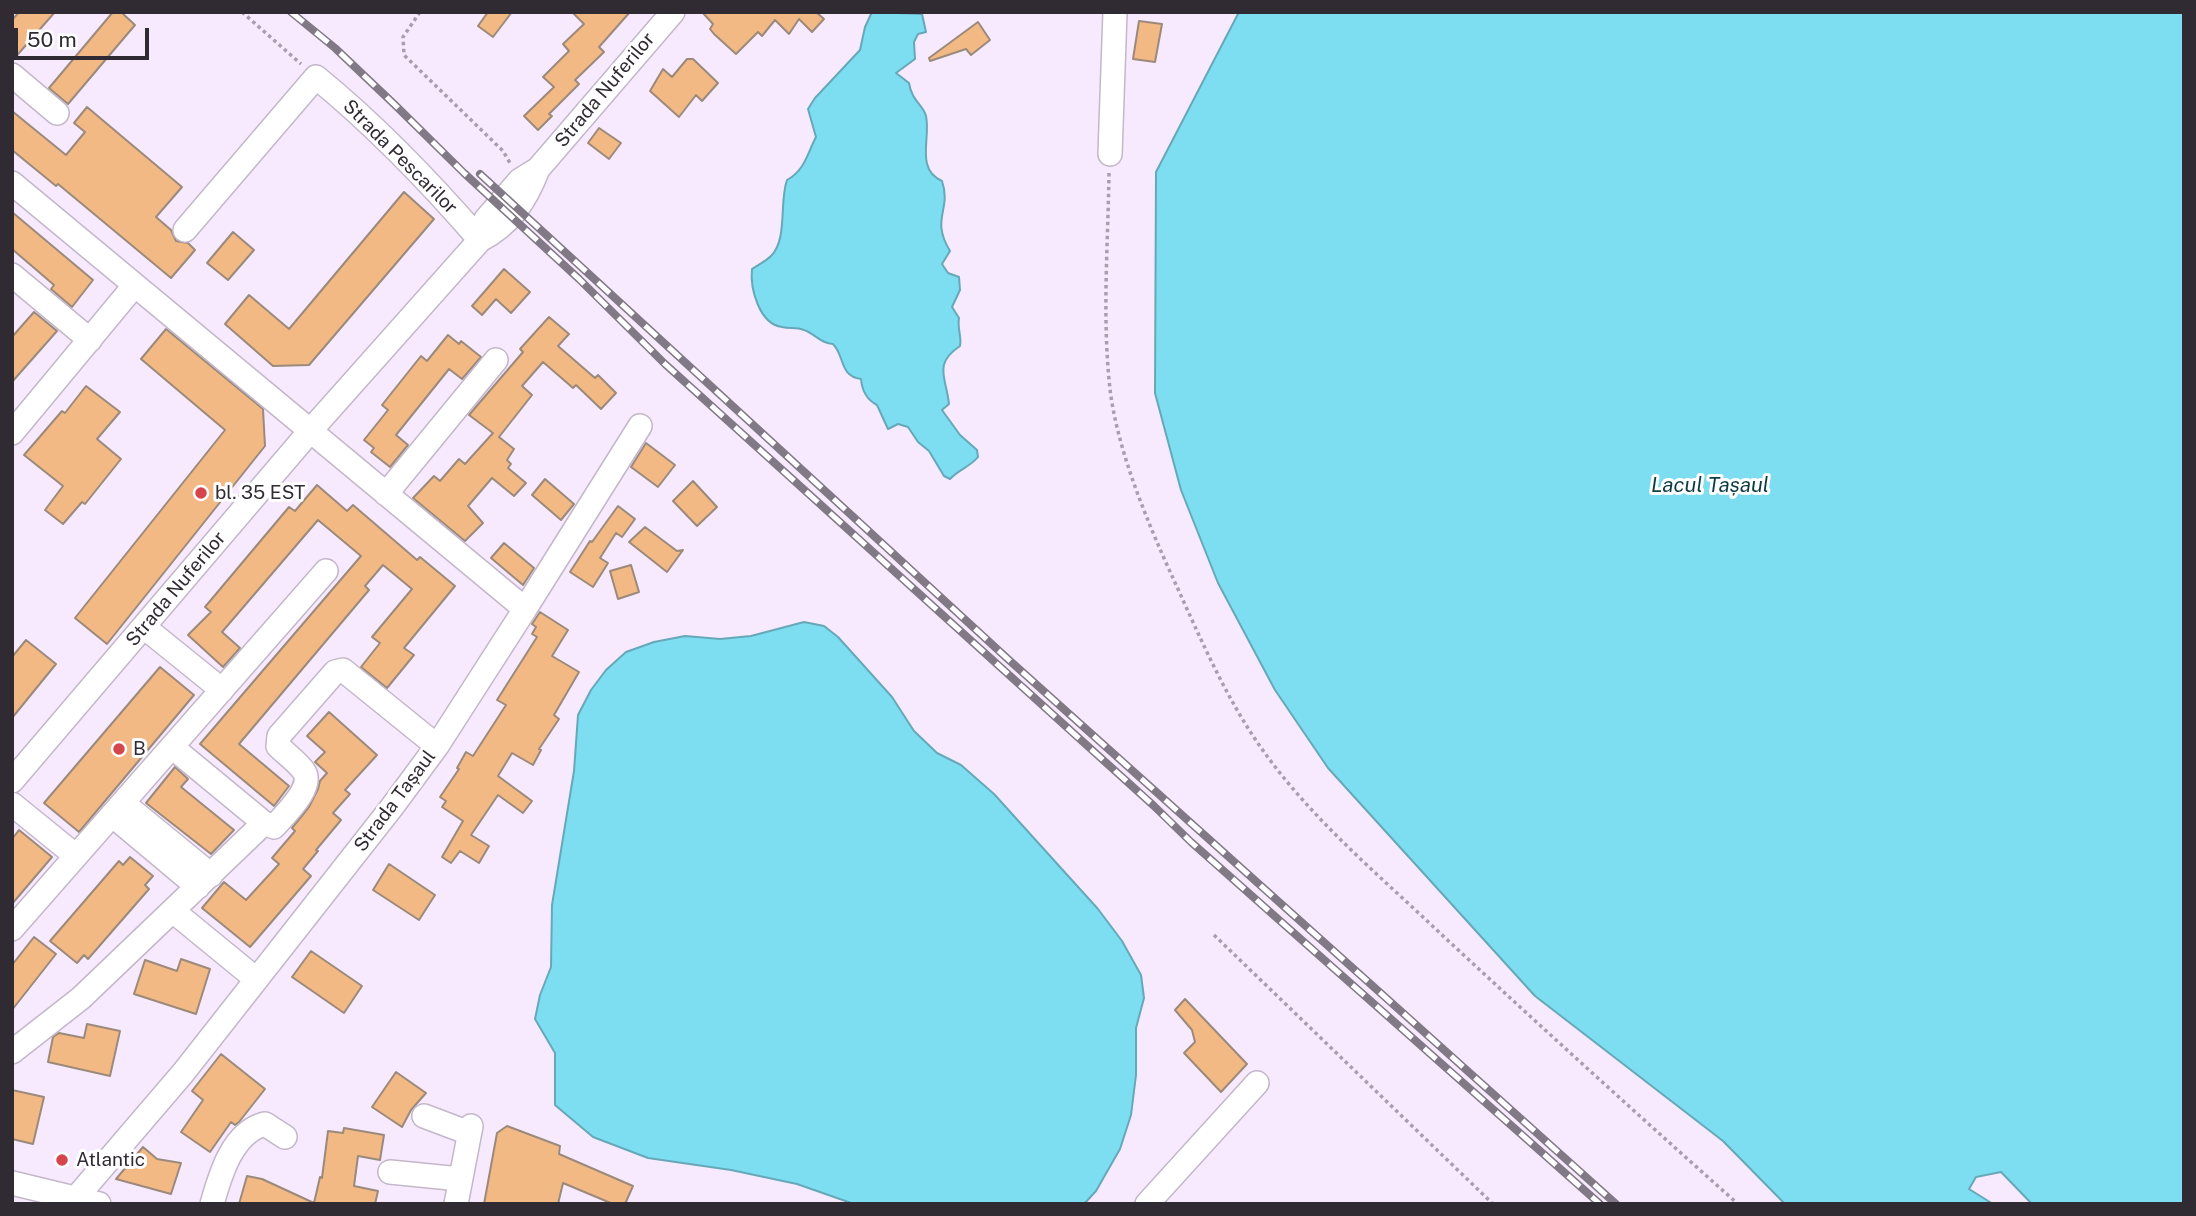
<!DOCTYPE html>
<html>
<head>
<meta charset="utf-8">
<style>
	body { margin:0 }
	#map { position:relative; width:2196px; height:1216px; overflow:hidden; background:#f7eafe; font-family:"Public Sans",sans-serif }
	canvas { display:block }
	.frame { position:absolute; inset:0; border:14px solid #302b32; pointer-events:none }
	.scale { position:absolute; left:14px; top:28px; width:135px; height:32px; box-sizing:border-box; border:4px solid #302b32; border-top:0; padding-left:9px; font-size:21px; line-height:24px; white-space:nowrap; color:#302b32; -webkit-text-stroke:5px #fff; paint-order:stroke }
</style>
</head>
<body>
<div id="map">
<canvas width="2196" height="1216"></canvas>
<div class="frame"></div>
<div class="scale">50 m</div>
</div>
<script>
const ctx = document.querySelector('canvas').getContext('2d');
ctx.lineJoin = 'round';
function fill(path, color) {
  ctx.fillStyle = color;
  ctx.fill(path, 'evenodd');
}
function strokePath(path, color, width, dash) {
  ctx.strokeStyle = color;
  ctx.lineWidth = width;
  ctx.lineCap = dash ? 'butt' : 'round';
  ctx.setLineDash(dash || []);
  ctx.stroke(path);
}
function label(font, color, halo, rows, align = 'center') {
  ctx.font = font + ' "Public Sans",sans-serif';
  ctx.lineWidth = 6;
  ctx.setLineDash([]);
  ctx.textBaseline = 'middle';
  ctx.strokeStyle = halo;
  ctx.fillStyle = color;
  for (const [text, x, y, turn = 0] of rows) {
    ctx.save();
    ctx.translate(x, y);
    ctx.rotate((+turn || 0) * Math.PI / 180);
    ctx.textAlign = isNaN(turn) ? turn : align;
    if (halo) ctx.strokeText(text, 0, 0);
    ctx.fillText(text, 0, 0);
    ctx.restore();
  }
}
const water = new Path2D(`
	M 872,12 L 922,14 L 926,32 L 918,34 L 914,42 L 915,59 L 896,73 L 909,83 C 912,102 923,104 926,116 C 931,138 915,169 942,181 C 952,210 930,218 950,251 L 942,264 L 948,273 L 959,277 L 960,290 L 952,307 L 959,318 C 957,329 962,336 960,346 C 933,364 946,377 949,404 L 942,410 L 960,435 L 977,450 L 978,457 C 970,467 959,469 950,479 L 944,476 L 929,451 L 918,442 L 908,427 L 898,424 L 888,429 L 877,405 C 867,400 862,390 861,379 C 839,376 845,356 833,344 C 821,344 814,333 804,330 C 796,327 790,329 782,327 C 759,324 750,288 752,269 C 758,265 766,261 771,256 C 788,239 779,201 787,180 C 805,170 807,154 816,137 L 808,109 L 815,98 L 860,50 L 865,27 Z
	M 1239,12 L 2184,12 L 2184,1204 L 2032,1204 L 2001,1172 L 1976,1177 L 1969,1189 L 1993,1204 L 1785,1204 L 1723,1141 L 1535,996 L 1328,768 L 1275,690 L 1218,583 L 1181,490 L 1155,393 L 1156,172 Z
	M 804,622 L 824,626 L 838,637 L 892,697 L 914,731 L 937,753 L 961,765 L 994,794 L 1098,909 L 1122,941 L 1141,975 L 1144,998 L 1136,1028 L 1136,1075 L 1131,1115 L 1120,1149 L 1096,1191 L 1084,1204 L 854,1204 L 797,1184 L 731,1170 L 648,1158 L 593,1137 L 555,1105 L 555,1053 L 535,1019 L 540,995 L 551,967 L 552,905 L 574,771 L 578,715 L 591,690 L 606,670 L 626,652 L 654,642 L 685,636 L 720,639 L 751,636 Z`);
const building = new Path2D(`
	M 19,12 L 55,12 L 12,61 L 12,20 Z
	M 113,12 L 121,12 L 135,25 L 68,104 L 49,88 Z
	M 488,12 L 512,12 L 493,37 L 478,26 Z
	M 572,12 L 630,12 L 599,47 L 604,52 L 575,80 L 579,84 L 549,114 L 552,116 L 538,130 L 524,116 L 554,87 L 543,77 L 569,51 L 563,44 L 584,24 Z
	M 702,12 L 816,12 L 824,19 L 812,32 L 799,19 L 789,34 L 775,20 L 762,36 L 758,32 L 736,54 L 714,34 L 710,29 L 713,24 Z
	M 1139,21 L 1162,24 L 1155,62 L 1133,59 Z
	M 978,22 L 990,40 L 971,55 L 966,49 L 930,61 L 929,58 Z
	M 687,59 L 693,59 L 718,83 L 702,101 L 696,95 L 679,117 L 650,91 L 663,69 L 672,77 Z
	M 87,107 L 182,187 L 156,217 L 171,230 L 176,241 L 188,243 L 195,250 L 171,278 L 58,184 L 56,186 L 12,150 L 12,111 L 66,155 L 85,132 L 74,123 Z
	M 599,128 L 621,143 L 609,159 L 588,143 Z
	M 404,192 L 434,219 L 309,365 L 273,366 L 225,324 L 249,295 L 289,329 Z
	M 12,212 L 93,280 L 72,307 L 51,289 L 54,285 L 12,249 Z
	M 233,232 L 254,250 L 228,280 L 207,263 Z
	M 504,269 L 530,292 L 511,313 L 496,299 L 482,315 L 472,306 Z
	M 34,312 L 57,331 L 12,382 L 12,337 Z
	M 549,317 L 569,334 L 558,346 L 595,378 L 598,375 L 616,393 L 601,409 L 576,385 L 573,388 L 543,362 L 522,386 L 532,395 L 499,437 L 514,449 L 507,460 L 511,464 L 508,468 L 526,483 L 514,496 L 492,478 L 468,506 L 483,523 L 465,541 L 413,498 L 434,476 L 440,481 L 459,459 L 465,464 L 493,433 L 469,415 L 523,352 L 520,349 Z
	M 166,329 L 263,409 L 265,446 L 107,644 L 75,618 L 225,430 L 141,359 Z
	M 448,335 L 459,344 L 461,341 L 481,357 L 462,379 L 449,369 L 396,435 L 408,445 L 390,467 L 371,452 L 374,448 L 364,440 L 388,410 L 382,405 L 421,356 L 427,361 Z
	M 86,386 L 120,412 L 97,439 L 121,459 L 85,504 L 82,502 L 63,524 L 45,510 L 63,486 L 24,455 L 62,411 L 65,413 Z
	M 646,443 L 675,465 L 658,487 L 631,467 Z
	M 545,479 L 574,504 L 561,520 L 532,495 Z
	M 693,481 L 717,507 L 697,526 L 673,501 Z
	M 317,485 L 347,511 L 353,505 L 417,560 L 420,557 L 455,586 L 404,648 L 414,655 L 387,688 L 361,667 L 380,643 L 372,637 L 412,589 L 383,565 L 365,586 L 369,590 L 239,744 L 289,786 L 274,806 L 200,744 L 361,556 L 318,520 L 222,632 L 240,648 L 223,667 L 188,635 L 211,612 L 205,607 L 289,507 L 295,511 Z
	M 618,506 L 635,519 L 622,537 L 616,533 L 600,558 L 608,563 L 593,587 L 570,572 L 590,541 L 592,542 Z
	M 645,527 L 677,551 L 683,550 L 667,572 L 629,542 Z
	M 504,543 L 534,568 L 523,585 L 491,558 Z
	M 631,565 L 639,592 L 618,599 L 610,571 Z
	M 540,612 L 568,630 L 552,656 L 579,672 L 554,715 L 559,719 L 539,749 L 541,750 L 533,765 L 512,753 L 498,776 L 532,801 L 523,813 L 498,795 L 471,835 L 489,846 L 479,863 L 460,851 L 451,863 L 442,857 L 463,821 L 442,807 L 446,801 L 440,797 L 459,769 L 457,768 L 466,752 L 473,756 L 506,705 L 497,700 L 537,637 L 532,634 L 536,627 L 532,624 Z
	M 26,640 L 56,664 L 12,718 L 12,657 Z
	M 160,667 L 194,695 L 79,832 L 44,803 Z
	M 329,712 L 377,755 L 345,790 L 350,794 L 333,813 L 341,820 L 316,850 L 318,851 L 303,869 L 311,876 L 250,947 L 202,908 L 224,882 L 246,900 L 279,864 L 272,858 L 295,831 L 292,828 L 309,807 L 318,789 L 320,781 L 327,773 L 315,762 L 325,752 L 307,736 Z
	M 175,767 L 188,779 L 181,787 L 234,830 L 211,854 L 146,803 Z
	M 19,830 L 52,857 L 12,904 L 12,839 Z
	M 130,857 L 153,876 L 145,885 L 149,889 L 88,959 L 84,955 L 77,963 L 50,941 L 119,861 L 123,865 Z
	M 389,864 L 435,895 L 419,920 L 373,890 Z
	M 34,937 L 56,954 L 12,1010 L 12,965 Z
	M 311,951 L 362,986 L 344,1013 L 292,977 Z
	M 181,959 L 210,969 L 196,1014 L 134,994 L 145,960 L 177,971 Z
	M 1185,999 L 1247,1064 L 1221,1092 L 1184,1053 L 1195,1042 L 1192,1030 L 1175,1010 Z
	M 87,1024 L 120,1031 L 110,1076 L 48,1062 L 53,1037 L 59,1033 L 84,1038 Z
	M 221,1054 L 265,1089 L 239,1122 L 235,1125 L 231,1122 L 210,1152 L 181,1132 L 203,1100 L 192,1091 Z
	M 396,1072 L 426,1093 L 411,1110 L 402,1127 L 372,1107 Z
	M 12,1090 L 44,1097 L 33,1144 L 12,1139 Z
	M 507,1126 L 560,1146 L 559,1154 L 633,1186 L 625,1204 L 613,1204 L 563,1183 L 558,1204 L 484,1204 L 497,1133 Z
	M 344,1128 L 384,1135 L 380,1160 L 358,1156 L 354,1186 L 378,1191 L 375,1204 L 239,1204 L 247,1176 L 262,1179 L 314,1203 L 320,1177 L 322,1178 L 328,1131 L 343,1133 Z
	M 143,1147 L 157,1159 L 181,1163 L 171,1194 L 116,1179 Z`);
const path = new Path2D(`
	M 242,12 L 301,64
	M 420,12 L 403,37 L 404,55 L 503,151 L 510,163
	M 1109,173 C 1108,244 1102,318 1110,389 C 1117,449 1147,521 1172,576 C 1200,637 1227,702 1267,756 C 1316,823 1381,877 1441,934 C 1539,1025 1638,1115 1738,1204
	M 1214,935 L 1493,1204`);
const minor = new Path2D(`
	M 12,75 L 57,113
	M 1110,154 L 1115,12
	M 12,183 L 525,609 L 437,746 L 392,807 L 183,1073 L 76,1198
	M 185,230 L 316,77 C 376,126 429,181 480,240
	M 480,240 L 486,219 L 520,180 L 538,169 L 673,12
	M 12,275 L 90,340
	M 12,433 L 134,286
	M 386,494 L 496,360
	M 525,609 L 640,426
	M 144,627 L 222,690
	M 172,747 L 264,823 L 274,827 C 284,815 316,786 303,770 C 296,761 286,754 278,746 L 279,736 L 335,672 L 343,670 L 437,746
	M 12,781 L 311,430 L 480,240 C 510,225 526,200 538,169
	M 123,803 L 211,875
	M 12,804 L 76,856
	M 112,815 L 198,887
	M 173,911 L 256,979
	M 12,929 L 326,571
	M 12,1052 L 81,998 L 264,823
	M 424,1116 L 469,1133
	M 390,1172 L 460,1179
	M 12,1183 L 99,1204
	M 212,1204 C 220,1176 232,1132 265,1124 L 285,1137
	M 456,1204 L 471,1126
	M 1147,1204 L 1257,1083`);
const rail = new Path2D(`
	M 291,12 L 335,48 L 395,105 L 464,173 L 579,279 L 665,364 L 1154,806 L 1191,842 L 1600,1204
	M 480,174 L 1009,660 L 1616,1204`);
const markers = [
	[201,493,7,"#d5454c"],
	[119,749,7,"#d5454c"],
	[62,1160,7,"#d5454c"]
];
const streetNames = [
	["Strada Nuferilor",605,90,-50],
	["Strada Pescarilor",400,157,45],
	["Strada Nuferilor",176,589,-50],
	["Strada Tașaul",395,801,-53]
];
const poiNames = [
	["bl. 35 EST",215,493],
	["B",133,749],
	["Atlantic",76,1160]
];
const waterNames = [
	["Lacul Tașaul",1710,486]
];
fill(water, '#7ddef2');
strokePath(water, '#66a8b8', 2);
fill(building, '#f3b985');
strokePath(building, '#9b8a7b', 2);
strokePath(minor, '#c3b7ca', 26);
strokePath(path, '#a89ead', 3.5, [3.5, 3.5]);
strokePath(minor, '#fff', 23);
strokePath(rail, '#817985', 8);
strokePath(rail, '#fff', 5, [16]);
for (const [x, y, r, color] of markers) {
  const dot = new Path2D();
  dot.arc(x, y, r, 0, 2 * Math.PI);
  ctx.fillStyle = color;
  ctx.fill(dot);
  strokePath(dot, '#fff', 2.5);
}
label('19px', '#302b32', '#fff', streetNames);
label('19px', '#302b32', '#fff', poiNames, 'left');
label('italic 21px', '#0e3c45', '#fff', waterNames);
</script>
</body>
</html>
